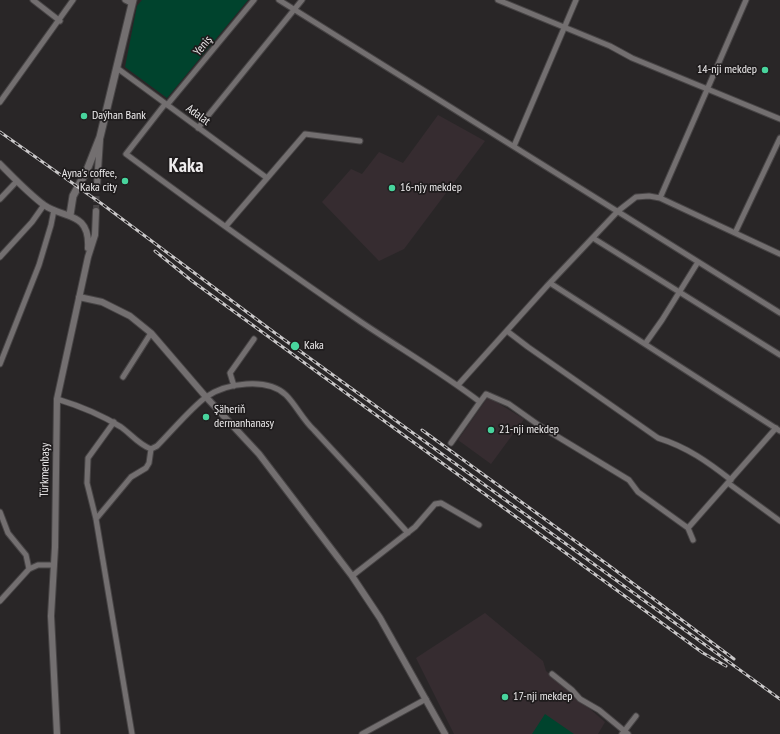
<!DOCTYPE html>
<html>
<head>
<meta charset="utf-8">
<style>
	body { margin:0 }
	canvas { display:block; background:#292627 }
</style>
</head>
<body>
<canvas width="780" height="734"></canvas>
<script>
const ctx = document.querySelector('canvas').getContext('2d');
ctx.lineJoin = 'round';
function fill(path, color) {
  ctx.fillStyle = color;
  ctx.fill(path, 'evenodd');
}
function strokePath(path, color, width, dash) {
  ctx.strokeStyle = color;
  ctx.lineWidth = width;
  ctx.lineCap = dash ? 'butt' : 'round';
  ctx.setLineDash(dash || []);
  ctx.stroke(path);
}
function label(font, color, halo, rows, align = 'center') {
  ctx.font = font + ' "PT Sans Narrow",sans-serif';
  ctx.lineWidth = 3.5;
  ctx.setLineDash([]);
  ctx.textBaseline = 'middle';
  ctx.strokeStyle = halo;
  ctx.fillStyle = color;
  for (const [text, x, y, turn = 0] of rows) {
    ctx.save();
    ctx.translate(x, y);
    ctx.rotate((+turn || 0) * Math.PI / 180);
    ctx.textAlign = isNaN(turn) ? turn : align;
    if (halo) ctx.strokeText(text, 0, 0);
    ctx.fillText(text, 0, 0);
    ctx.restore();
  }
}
const built = new Path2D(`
	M 438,115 L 485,141 L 404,249 L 379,261 L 322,202 L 351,169 L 362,174 L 379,152 L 403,163 Z
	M 488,397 L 524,419 L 491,464 L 458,440 Z
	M 485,613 L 543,661 L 546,671 L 605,722 L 598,734 L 454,734 L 416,658 Z`);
const green = new Path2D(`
	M 142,0 L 248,0 L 167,98 L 125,67 L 137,6 Z
	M 545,714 L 574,734 L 532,734 Z`);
const tertiaryTunnel = new Path2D(`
	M 96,211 L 97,185`);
const minor = new Path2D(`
	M 33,0 L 60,21
	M 125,0 L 131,3
	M 279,0 L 780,313
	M 498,0 L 610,46 L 632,58 L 780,119
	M 117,68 L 267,178
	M 0,102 L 73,0
	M 165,104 L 126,154 C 203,211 282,268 361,322 C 401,349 442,373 480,402 L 451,443
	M 167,105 L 254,0
	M 198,128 L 302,0
	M 514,146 L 576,0
	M 660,198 L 746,0
	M 0,199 L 17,181
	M 226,226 L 305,134 L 360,141
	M 735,233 L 780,138
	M 593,238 L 780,355
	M 0,257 L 32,222 L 44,205
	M 550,283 L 780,431
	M 507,331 L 528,347 L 658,438 C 687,447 708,462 731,480
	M 645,344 L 662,320 L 698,262
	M 0,364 L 39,265 L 51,225 L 54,210
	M 123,377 L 151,333
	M 458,385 L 547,286 L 618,211 L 636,197 L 649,196 L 660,198 L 780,254
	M 234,386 L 230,373 L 254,339
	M 57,399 C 80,406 100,414 121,427 C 131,434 139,445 151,449 L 157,446 C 171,432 191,408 206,397 C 226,383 267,377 286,395 C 296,405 303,420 314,430 C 346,464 377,498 408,533
	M 480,402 L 486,394 L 509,404 L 540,426 L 629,480 L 638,492 L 688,528 L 693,540
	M 114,422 L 88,458 L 87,483 L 96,519 L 132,734
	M 728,483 L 780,521
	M 0,512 L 8,533 L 26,555 L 29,569
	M 96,519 L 131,477 L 146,468 L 149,463 L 151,449
	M 688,528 L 776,428
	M 352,576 L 415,527 L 435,504 L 441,503 L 479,525
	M 0,601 L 29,569 L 38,565 L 54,565
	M 552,674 L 572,690 L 580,699 L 599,710 L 628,734
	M 362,734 L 426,699
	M 622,734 L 636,716`);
const tertiary = new Path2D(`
	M 0,164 C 14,178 28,193 44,205 C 64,219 90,211 88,248
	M 97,185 L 100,140
	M 79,297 L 102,302 L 130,316 L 151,333 L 206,397 L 259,454 L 352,576 L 380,618 L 445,734
	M 57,734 L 51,616 L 55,547 L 57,399 L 88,257 L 95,235 L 96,211`);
const secondary = new Path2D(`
	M 70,215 L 73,196 L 87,170 L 100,137 L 133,0`);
const rail = new Path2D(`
	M 0,132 L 102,204 L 275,333 L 780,699
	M 155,251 L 192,281 L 703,653 L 726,666
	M 422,430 L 611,567 L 734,659`);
const markers = [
	[765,70,4,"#48d49d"],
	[84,116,4,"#48d49d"],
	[125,181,4,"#48d49d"],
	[392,188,4,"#48d49d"],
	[295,346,5,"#48d49d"],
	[206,417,4,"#48d49d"],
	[491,430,4,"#48d49d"],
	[505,697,4,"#48d49d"]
];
const streetNames = [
	["Yeniş",203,46,-50],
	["Adalat",198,115,36],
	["Türkmenbaşy",45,470,-89]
];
const poiNames = [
	["14-nji mekdep",757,70,"right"],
	["Daýhan Bank",92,116],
	["Ayna's coffee,",117,174,"right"],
	["Kaka city",117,188,"right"],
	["16-njy mekdep",400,188],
	["Kaka",304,346],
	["Şäheriň",214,410],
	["dermanhanasy",214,424],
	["21-nji mekdep",499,430],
	["17-nji mekdep",513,697]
];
const townNames = [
	["Kaka",186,166]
];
fill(built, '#362c30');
fill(green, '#00432d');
strokePath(tertiaryTunnel, '#474445', 6, [6, 3]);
strokePath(minor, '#474445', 7);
strokePath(tertiary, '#474445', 8);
strokePath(secondary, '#474445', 9);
strokePath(minor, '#736f70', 5);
strokePath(tertiary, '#736f70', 6);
strokePath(secondary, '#736f70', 7);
strokePath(rail, '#c9c7c8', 3);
strokePath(rail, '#1f1c1d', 1.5, [4.5]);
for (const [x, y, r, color] of markers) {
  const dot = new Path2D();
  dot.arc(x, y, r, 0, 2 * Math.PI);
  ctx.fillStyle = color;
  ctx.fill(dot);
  strokePath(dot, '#1f1c1d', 1.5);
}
label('12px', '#eeeced', '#1f1c1d', streetNames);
label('12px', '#eeeced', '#1f1c1d', poiNames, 'left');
label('bold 20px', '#eeeced', '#1f1c1d', townNames);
</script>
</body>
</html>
